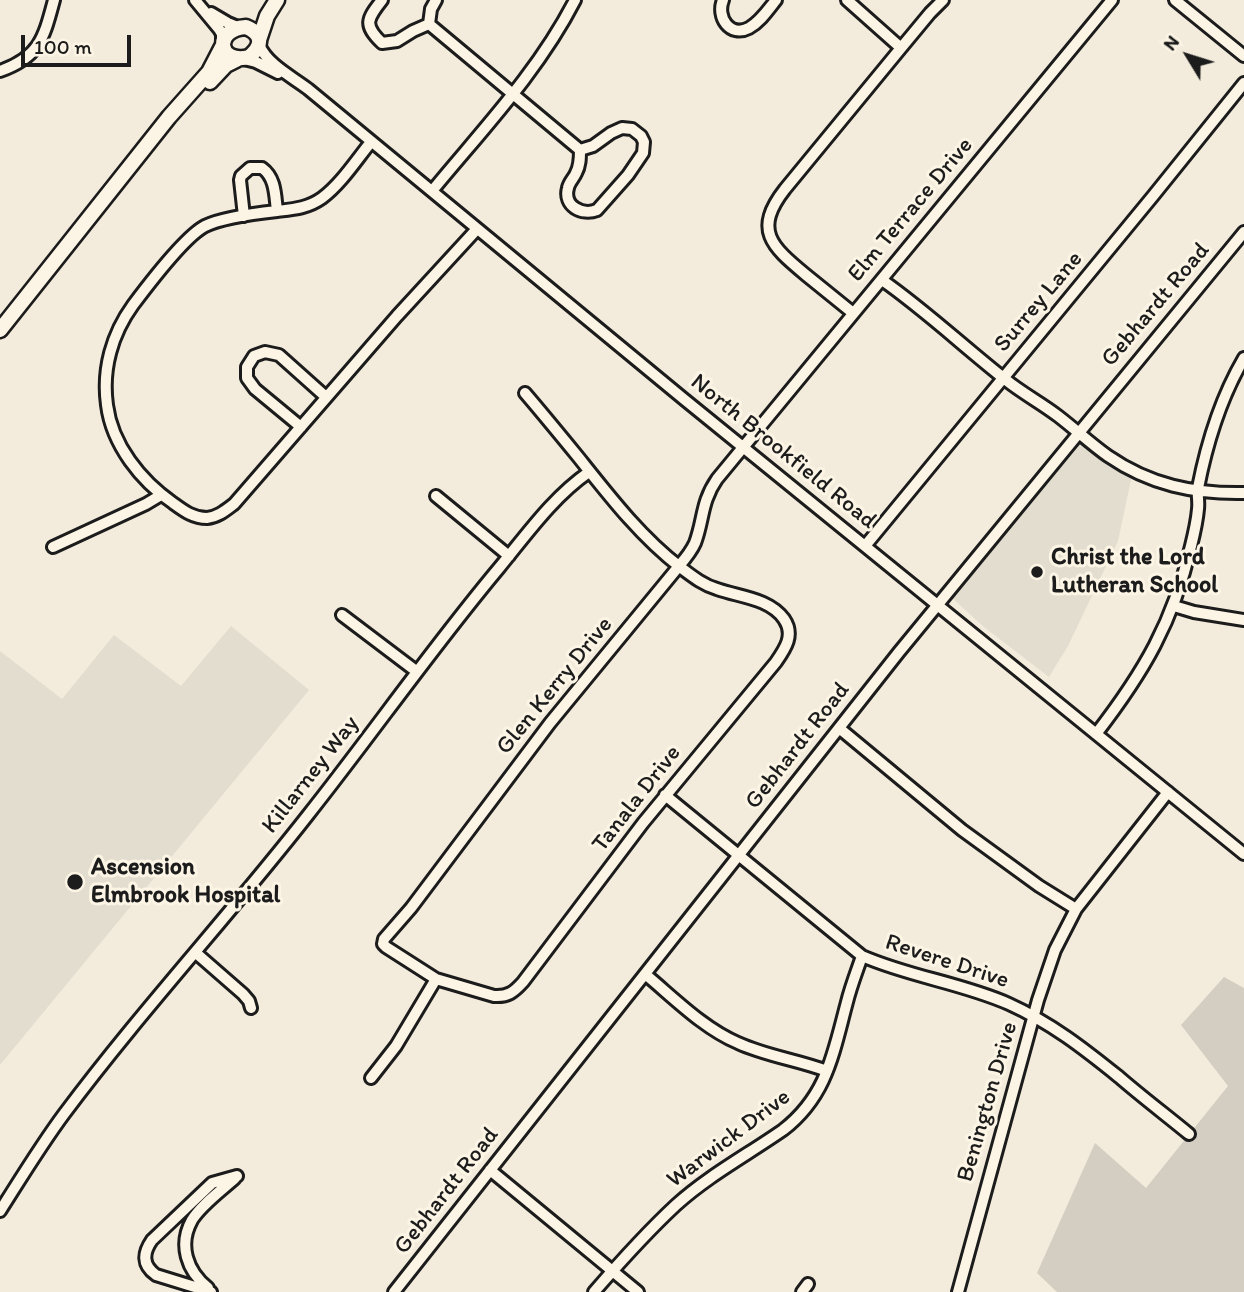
<!DOCTYPE html>
<html>
<head>
<meta charset="utf-8">
<style>
	body { margin:0 }
	#map { position:relative; width:1244px; height:1292px; overflow:hidden; background:#f3ecdd; font-family:Itim,sans-serif }
	canvas { display:block }
	.north { position:absolute; left:1153px; top:21px; width:70px; height:70px; -webkit-text-stroke:5px #fcf5e5; paint-order:stroke; rotate:308deg; font-size:19px; font-weight:700; line-height:28px; text-align:center; color:#1c1c1c }
	.north::after { content:''; display:block; margin:auto; width:24px; height:32px; background:#1c1c1c; clip-path:polygon(50% 0,100% 100%,50% 72%,0 100%) }
	.scale { position:absolute; left:21px; top:35px; width:110px; height:32px; box-sizing:border-box; border:4px solid #1c1c1c; border-top:0; padding-left:9px; font-size:21px; line-height:24px; white-space:nowrap; color:#1c1c1c; -webkit-text-stroke:5px #fcf5e5; paint-order:stroke }
</style>
</head>
<body>
<div id="map">
<canvas width="1244" height="1292"></canvas>
<div class="north">N</div>
<div class="scale">100 m</div>
</div>
<script>
const ctx = document.querySelector('canvas').getContext('2d');
ctx.lineJoin = 'round';
function fill(path, color) {
  ctx.fillStyle = color;
  ctx.fill(path, 'evenodd');
}
function strokePath(path, color, width, dash) {
  ctx.strokeStyle = color;
  ctx.lineWidth = width;
  ctx.lineCap = dash ? 'butt' : 'round';
  ctx.setLineDash(dash || []);
  ctx.stroke(path);
}
function label(font, color, halo, rows, align = 'center') {
  ctx.font = font + ' Itim,sans-serif';
  ctx.lineWidth = 6;
  ctx.setLineDash([]);
  ctx.textBaseline = 'middle';
  ctx.strokeStyle = halo;
  ctx.fillStyle = color;
  for (const [text, x, y, turn = 0] of rows) {
    ctx.save();
    ctx.translate(x, y);
    ctx.rotate((+turn || 0) * Math.PI / 180);
    ctx.textAlign = isNaN(turn) ? turn : align;
    if (halo) ctx.strokeText(text, 0, 0);
    ctx.fillText(text, 0, 0);
    ctx.restore();
  }
}
const built = new Path2D(`
	M 1080,442 L 1091,447 L 1132,475 L 1118,541 L 1068,646 L 1049,677 L 984,627 L 951,597 L 1073,444 Z
	M 231,626 L 309,690 L 0,1065 L 0,651 L 62,699 L 114,635 L 181,686 Z`);
const green = new Path2D(`
	M 1224,977 L 1244,988 L 1244,1292 L 1057,1292 L 1037,1273 L 1095,1143 L 1146,1188 L 1228,1086 L 1181,1025 Z`);
const minor = new Path2D(`
	M 195,0 L 219,29 L 222,34 L 222,41
	M 382,0 C 367,19 363,25 382,43 L 397,41 L 413,31 L 429,24 L 431,9 L 436,0
	M 723,0 C 716,17 730,38 749,28 C 760,22 768,10 776,0
	M 847,0 L 901,48
	M 1175,0 L 1244,56
	M 211,13 L 228,23 L 240,28
	M 429,24 L 580,150
	M 259,45 C 268,65 291,76 308,89 L 685,400 L 1244,854
	M 244,59 L 256,62 L 278,73
	M 0,71 C 40,57 44,37 54,0
	M 622,128 L 632,129 L 641,136 L 644,142 L 643,153 L 628,175 L 597,210 C 582,216 563,206 568,188 C 569,182 574,178 576,173 C 580,166 580,158 580,150 L 593,146 L 611,133 Z
	M 371,142 C 357,159 341,184 322,198 C 308,208 294,209 277,211 C 259,213 221,218 205,226 C 184,237 148,285 133,305 C 112,334 102,369 107,405 C 112,445 141,481 173,503 C 184,511 193,518 207,518 C 218,517 226,510 234,504 L 397,316 L 477,229
	M 432,191 C 483,129 538,72 575,0
	M 244,216 L 240,180 L 241,176 L 250,168 L 262,168 C 276,178 275,196 277,211
	M 882,280 C 925,310 964,347 1006,380 C 1022,393 1041,403 1058,416 C 1075,429 1091,444 1108,456 C 1150,485 1194,494 1244,493
	M 853,313 C 837,300 821,287 806,275 C 771,246 753,230 785,189 L 901,48 L 930,13 L 943,0
	M 525,393 C 543,414 561,436 579,458 C 610,497 641,537 680,567 C 692,576 703,585 717,589 C 739,597 769,598 784,619 C 795,635 785,649 776,662 L 643,823 L 523,982 C 514,992 508,997 494,996 L 436,979 L 386,947 L 383,944 L 384,939 L 411,908 L 550,723 L 679,566 C 685,559 691,552 695,543 C 704,519 701,502 717,479 L 1112,0
	M 301,427 L 255,389 L 247,378 L 247,367 L 254,356 L 265,352 L 279,355 L 326,397
	M 436,496 L 509,556
	M 865,546 L 1153,196 L 1244,83
	M 53,547 L 146,504 L 161,495
	M 1174,606 L 1194,612 L 1244,620
	M 342,615 L 416,671
	M 839,728 L 962,830 L 1039,886 L 1076,909
	M 1096,734 C 1144,672 1173,622 1191,546 C 1194,534 1197,521 1198,509 C 1199,502 1197,495 1198,488 C 1207,442 1220,399 1244,358
	M 665,795 L 862,956 C 910,977 962,983 1009,1004 C 1051,1023 1083,1048 1119,1077 C 1142,1097 1166,1115 1189,1134
	M 196,953 L 243,994 L 249,1001 L 251,1008
	M 645,974 C 674,998 703,1028 738,1043 C 766,1056 798,1060 827,1071
	M 371,1078 L 396,1046 L 436,979
	M 490,1170 L 638,1292
	M 0,1211 C 21,1178 41,1145 64,1114 C 141,1011 229,916 308,815 C 373,733 432,648 499,568 C 527,534 553,497 589,472
	M 208,1288 C 187,1271 178,1245 192,1220 C 201,1205 222,1190 235,1178
	M 211,1292 L 156,1275 C 142,1265 143,1253 152,1240 L 212,1183 L 237,1176
	M 394,1292 L 899,652 L 1244,232
	M 594,1292 C 620,1262 647,1232 676,1205 C 708,1176 747,1155 783,1130 C 827,1096 833,1054 847,1002 C 851,986 857,971 862,956
	M 802,1292 L 808,1284
	M 958,1292 L 1038,1000 L 1055,950 L 1076,909 L 1168,792`);
const major = new Path2D(`
	M 246,27 C 263,34 263,46 249,57 C 217,65 213,29 246,27 Z
	M 259,40 L 267,16 L 277,0
	M 210,82 L 226,65 L 238,59
	M 0,330 L 169,117 L 209,72 L 222,47`);
const markers = [
	[1037,572,7,"#1c1c1c"],
	[75,882,9,"#1c1c1c"]
];
const streetNames = [
	["Elm Terrace Drive",911,210,-50],
	["Surrey Lane",1039,302,-50],
	["Gebhardt Road",1156,305,-50],
	["North Brookfield Road",783,452,39],
	["Glen Kerry Drive",555,686,-51],
	["Gebhardt Road",798,746,-52],
	["Killarney Way",311,775,-52],
	["Tanala Drive",637,799,-52],
	["Revere Drive",947,962,18],
	["Benington Drive",988,1102,-74],
	["Warwick Drive",729,1139,-37],
	["Gebhardt Road",447,1191,-52]
];
const poiNames = [
	["Christ the Lord",1051,558],
	["Lutheran School",1051,586],
	["Ascension",91,868],
	["Elmbrook Hospital",91,896]
];
fill(built, '#e3ddcf');
fill(green, '#d3cec1');
strokePath(minor, '#1c1c1c', 16);
strokePath(major, '#1c1c1c', 19);
strokePath(minor, '#fcf5e5', 10);
strokePath(major, '#fcf5e5', 14);
for (const [x, y, r, color] of markers) {
  const dot = new Path2D();
  dot.arc(x, y, r, 0, 2 * Math.PI);
  ctx.fillStyle = color;
  ctx.fill(dot);
  strokePath(dot, '#fcf5e5', 2.5);
}
label('24px', '#1c1c1c', '#fcf5e5', streetNames);
label('bold 24px', '#1c1c1c', '#fcf5e5', poiNames, 'left');
</script>
</body>
</html>
